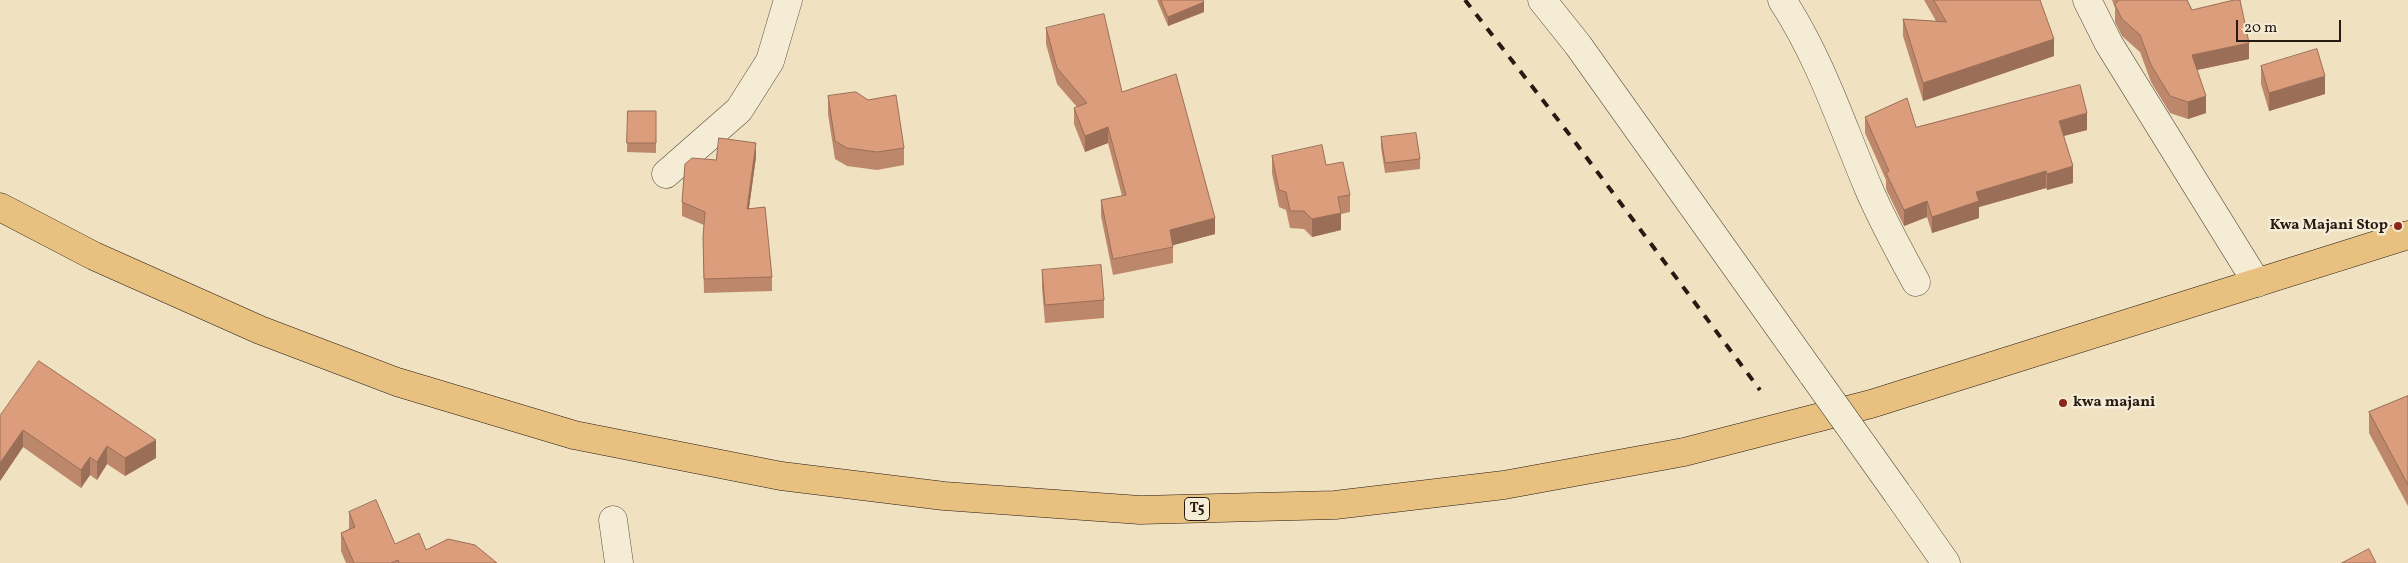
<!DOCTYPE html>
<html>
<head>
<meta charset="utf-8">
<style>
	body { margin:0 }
	#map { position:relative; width:2408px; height:563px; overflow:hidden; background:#f0e1c0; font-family:Vollkorn,serif }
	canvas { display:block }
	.scale { position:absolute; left:2236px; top:20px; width:105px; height:22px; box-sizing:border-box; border:2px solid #261a12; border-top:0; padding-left:6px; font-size:15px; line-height:18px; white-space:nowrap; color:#261a12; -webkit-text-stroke:4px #f5ecd6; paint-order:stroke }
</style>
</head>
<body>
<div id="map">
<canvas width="2408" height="563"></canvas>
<div class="scale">20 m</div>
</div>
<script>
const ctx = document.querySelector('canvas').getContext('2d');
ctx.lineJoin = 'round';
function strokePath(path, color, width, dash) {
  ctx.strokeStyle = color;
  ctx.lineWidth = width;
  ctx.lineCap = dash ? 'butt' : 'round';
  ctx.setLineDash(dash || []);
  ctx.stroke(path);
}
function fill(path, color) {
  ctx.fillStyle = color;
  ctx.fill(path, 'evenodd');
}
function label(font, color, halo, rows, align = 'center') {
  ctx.font = font + ' Vollkorn,serif';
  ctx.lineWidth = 5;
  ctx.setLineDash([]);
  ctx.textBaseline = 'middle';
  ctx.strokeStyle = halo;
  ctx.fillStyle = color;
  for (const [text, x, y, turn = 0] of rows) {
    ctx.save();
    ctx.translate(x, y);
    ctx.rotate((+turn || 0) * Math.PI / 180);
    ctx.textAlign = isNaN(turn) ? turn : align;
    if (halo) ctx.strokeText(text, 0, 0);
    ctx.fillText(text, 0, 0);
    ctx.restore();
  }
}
const minor = new Path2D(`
	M 1542,0 L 1578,45 L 1813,375
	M 1782,0 C 1820,58 1841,123 1868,187 C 1882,220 1899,251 1916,282
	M 2087,0 L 2109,44 L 2257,283
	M 666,174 L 739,110 L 770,61 L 788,0
	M 1897,493 L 1946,563
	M 613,520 L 619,563`);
const trunk = new Path2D(`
	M 0,207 L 94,256 L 260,330 L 397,382 L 574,435 L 781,476 L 944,496 L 1140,510 L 1335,505 L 1504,485 L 1684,452 L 1871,404 L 2408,235`);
const rail = new Path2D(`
	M 1465,0 L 1569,134 L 1760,390`);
const minorBridge = new Path2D(`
	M 1813,375 L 1897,493`);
const wall = new Path2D(`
	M 1157,0 L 1203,0 L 1204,12 L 1168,26 Z
	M 1924,0 L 2040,0 L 2054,56 L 1923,101 L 1903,36 L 1903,19 L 1936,21 Z
	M 2112,0 L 2187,0 L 2192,10 L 2249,59 L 2197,70 L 2206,113 L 2188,119 L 2170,113 L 2151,82 L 2140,52 L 2122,36 L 2115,22 L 2115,8 Z
	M 1046,28 L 1122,92 L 1215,234 L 1173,245 L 1173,263 L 1113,275 L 1101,216 L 1101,200 L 1122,196 L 1108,143 L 1085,152 L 1074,124 L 1074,108 L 1077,107 L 1057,84 L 1046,44 Z
	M 2261,66 L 2325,94 L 2269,111 L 2261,84 Z
	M 828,96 L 904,148 L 904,165 L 877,170 L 847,166 L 835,159 L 828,114 Z
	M 628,111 L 656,111 L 656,153 L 627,152 Z
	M 1865,117 L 1916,127 L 2087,130 L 2064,136 L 2073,183 L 2047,190 L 2046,188 L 1979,207 L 1979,218 L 1932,233 L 1927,217 L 1904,226 L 1886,189 L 1886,180 L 1865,133 Z
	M 1381,137 L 1420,159 L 1420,169 L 1385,173 L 1381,147 Z
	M 1272,156 L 1326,165 L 1350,195 L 1350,212 L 1341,214 L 1341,230 L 1312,237 L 1304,229 L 1290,228 L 1286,210 L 1279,207 L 1272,173 Z
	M 756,157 L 749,208 L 772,277 L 772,291 L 704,293 L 703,251 L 704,225 L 682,216 L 682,202 L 716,160 Z
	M 1042,270 L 1104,300 L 1104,318 L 1045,323 L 1042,288 Z
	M 2408,396 L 2408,506 L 2369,433 L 2369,412 Z
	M 0,416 L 156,458 L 125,476 L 107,464 L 97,480 L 90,475 L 81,488 L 23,447 L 0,481 Z
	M 349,512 L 395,544 L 497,563 L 346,563 L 341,551 L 341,533 L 349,529 Z`);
const shadedWall = new Path2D(`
	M 1204,2 L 1204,12 L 1168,26 L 1168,17 Z
	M 2054,39 L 2054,56 L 1923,101 L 1923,83 Z
	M 2249,43 L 2249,59 L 2192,71 L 2192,55 Z
	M 2325,76 L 2325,94 L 2269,111 L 2269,93 Z
	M 2206,96 L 2206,113 L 2188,119 L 2188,102 Z
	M 2087,113 L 2087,130 L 2059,137 L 2059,121 Z
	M 1108,127 L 1108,143 L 1085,152 L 1085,136 Z
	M 756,143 L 756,157 L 747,222 L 747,209 Z
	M 2073,166 L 2073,183 L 2047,190 L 2047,174 Z
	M 2046,171 L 2046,188 L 1979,207 L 1979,218 L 1932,233 L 1932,217 L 1976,192 Z
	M 1927,201 L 1927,217 L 1904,226 L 1904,210 Z
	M 1341,213 L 1341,230 L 1312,237 L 1312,219 Z
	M 1215,218 L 1215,234 L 1170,246 L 1170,230 Z
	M 23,430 L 23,447 L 0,481 L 0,463 Z
	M 156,440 L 156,458 L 125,476 L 125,458 Z
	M 107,446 L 107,464 L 97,480 L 97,462 Z
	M 90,457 L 90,475 L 81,488 L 81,470 Z`);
const building = new Path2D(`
	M 1161,0 L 1203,0 L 1204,2 L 1168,17 Z
	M 1934,0 L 2040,0 L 2054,39 L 1923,83 L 1903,19 L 1946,22 Z
	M 2119,0 L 2187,0 L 2192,10 L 2234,0 L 2240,0 L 2249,43 L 2192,55 L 2206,96 L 2188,102 L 2170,96 L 2151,65 L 2140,35 L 2122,19 L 2115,5 Z
	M 1104,14 L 1122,92 L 1176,74 L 1215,218 L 1170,230 L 1173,247 L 1113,259 L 1101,200 L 1126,195 L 1108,127 L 1085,136 L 1074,108 L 1087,103 L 1057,68 L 1046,28 Z
	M 2317,49 L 2325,76 L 2269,93 L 2261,66 Z
	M 2080,85 L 2087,113 L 2059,121 L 2073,166 L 2047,174 L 2046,171 L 1976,192 L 1979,201 L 1932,217 L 1927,201 L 1904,210 L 1886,173 L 1889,171 L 1865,117 L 1907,98 L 1916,127 Z
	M 856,92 L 868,100 L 896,95 L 904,148 L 877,152 L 847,148 L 835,141 L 828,96 Z
	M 628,111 L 656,111 L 656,143 L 627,143 Z
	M 1416,133 L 1420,159 L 1385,163 L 1381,137 Z
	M 719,138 L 756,143 L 747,209 L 765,207 L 772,277 L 704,279 L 703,237 L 705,212 L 682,202 L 685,164 L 692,158 L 716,160 Z
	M 1322,145 L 1326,165 L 1343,162 L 1350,195 L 1338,197 L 1341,213 L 1312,219 L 1304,211 L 1290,211 L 1286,192 L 1279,190 L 1272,156 Z
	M 1101,265 L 1104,300 L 1045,305 L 1042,270 Z
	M 39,361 L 156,440 L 125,458 L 107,446 L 97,462 L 90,457 L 81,470 L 23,430 L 0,463 L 0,416 Z
	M 2408,396 L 2408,485 L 2369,412 Z
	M 376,500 L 395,544 L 419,533 L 426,550 L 448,539 L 475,545 L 497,563 L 399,563 L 398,560 L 391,563 L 354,563 L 341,533 L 355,527 L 349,512 Z
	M 2369,549 L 2376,563 L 2342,563 Z`);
const markers = [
	[2398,226,5,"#8f2418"],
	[2063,403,5,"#8f2418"]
];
const shields = [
	[1197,509,25]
];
const shieldNames = [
	["T5",1197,509]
];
const poiNames = [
	["Kwa Majani Stop",2388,226],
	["kwa majani",2073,403,"left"]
];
strokePath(minor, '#584c3e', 29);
strokePath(trunk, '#261a12', 29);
strokePath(minor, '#f5ecd6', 28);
strokePath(trunk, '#e8c080', 28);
strokePath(rail, '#261a12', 4, [9, 9]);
strokePath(minorBridge, '#584c3e', 29, []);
strokePath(minorBridge, '#f5ecd6', 28);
fill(wall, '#bd876b');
fill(shadedWall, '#9a6e57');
fill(building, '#dc9d7c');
strokePath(building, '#9a6e57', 1);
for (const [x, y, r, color] of markers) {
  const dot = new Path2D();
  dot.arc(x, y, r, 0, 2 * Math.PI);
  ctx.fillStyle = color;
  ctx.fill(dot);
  strokePath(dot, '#f5ecd6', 2);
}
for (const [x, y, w] of shields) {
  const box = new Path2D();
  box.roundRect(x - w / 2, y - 11.5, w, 23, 4);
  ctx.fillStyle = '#f5ecd6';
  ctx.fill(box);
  strokePath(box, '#261a12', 1);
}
label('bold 14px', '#261a12', null, shieldNames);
label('bold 15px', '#261a12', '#f5ecd6', poiNames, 'right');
</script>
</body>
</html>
